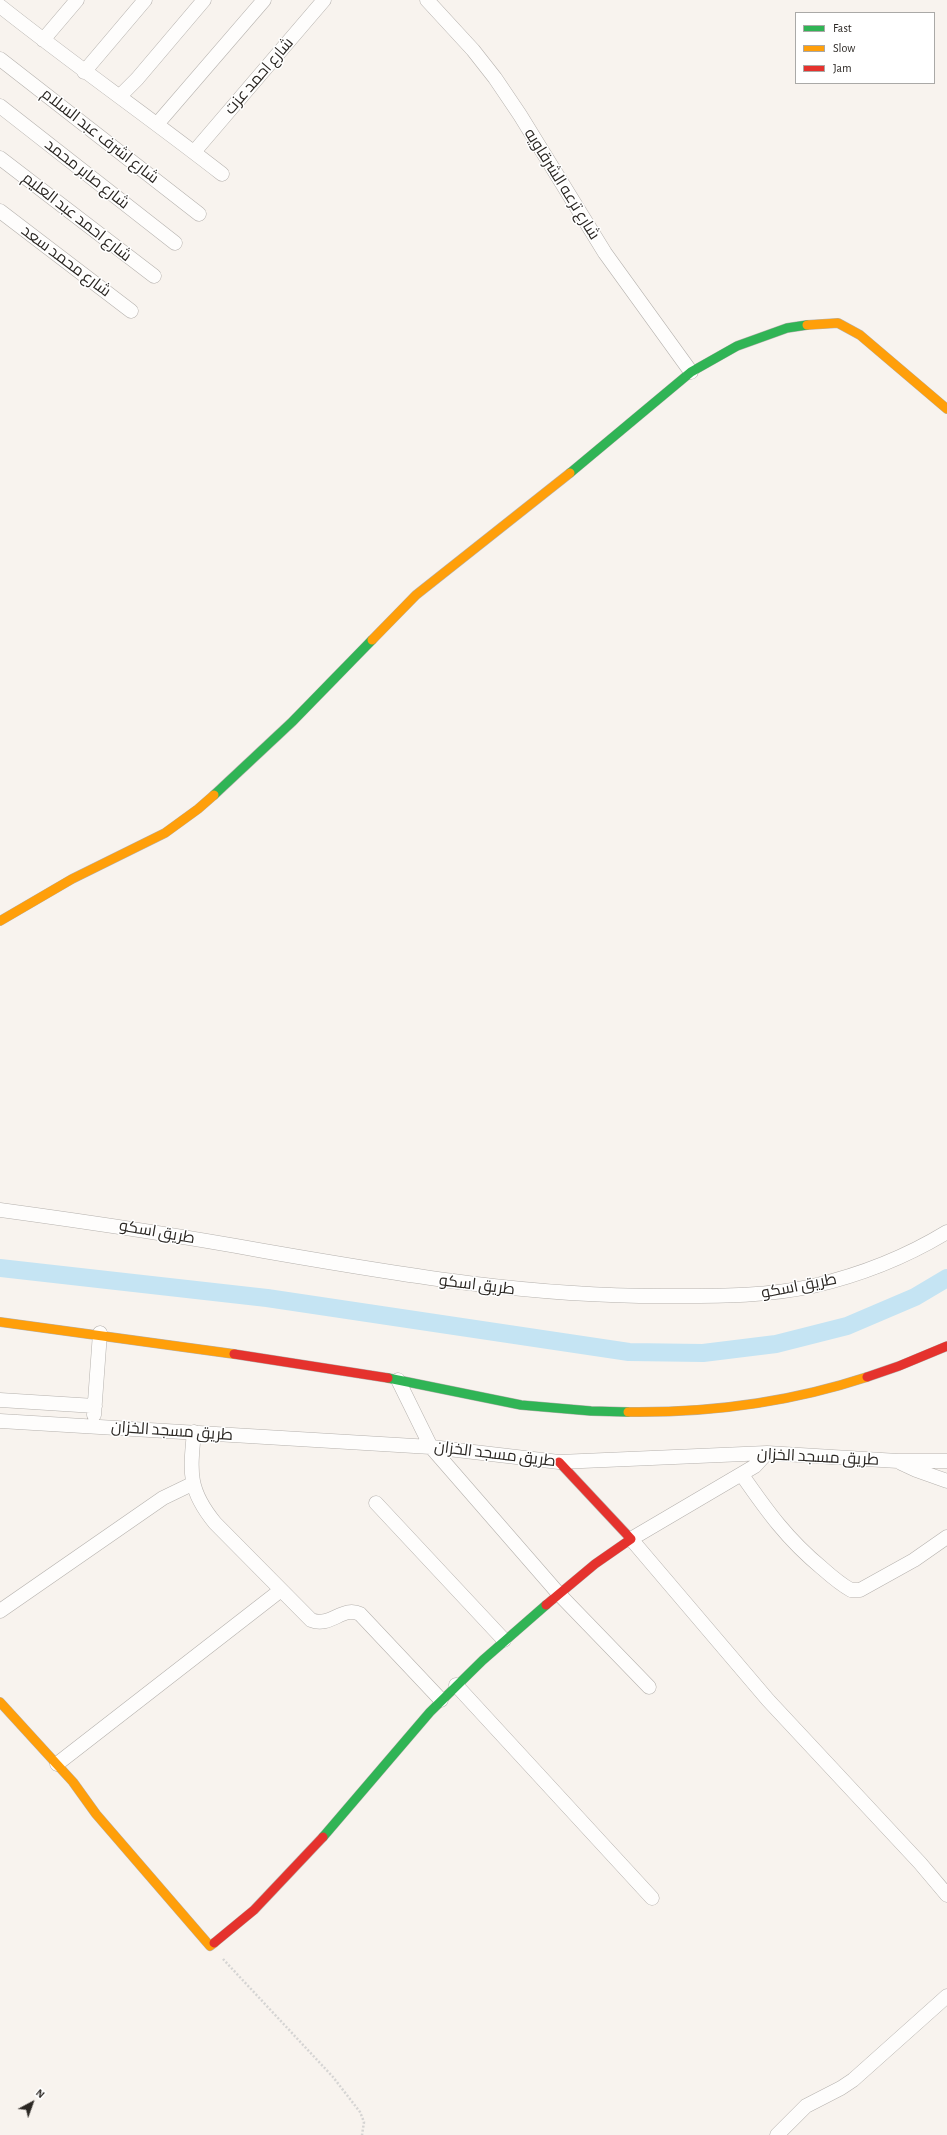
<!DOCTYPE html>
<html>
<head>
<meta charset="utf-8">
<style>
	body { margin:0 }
	#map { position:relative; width:947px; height:2135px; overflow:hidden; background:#f8f3ee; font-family:"Alegreya Sans",sans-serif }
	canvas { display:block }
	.legend { position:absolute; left:795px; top:12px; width:140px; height:72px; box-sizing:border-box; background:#fff; border:1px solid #aaa9a7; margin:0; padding:5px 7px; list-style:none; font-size:12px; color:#2b2723 }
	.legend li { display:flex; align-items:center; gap:8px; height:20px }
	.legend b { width:20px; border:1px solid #aaa9a7 }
	.north { position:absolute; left:12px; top:2083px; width:40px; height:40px; -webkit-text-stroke:3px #fff; paint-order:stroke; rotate:41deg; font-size:11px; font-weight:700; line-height:16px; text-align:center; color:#2b2723 }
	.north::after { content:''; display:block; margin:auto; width:14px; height:18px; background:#2b2723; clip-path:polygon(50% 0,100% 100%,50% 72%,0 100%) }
</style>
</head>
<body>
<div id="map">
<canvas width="947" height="2135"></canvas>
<ul class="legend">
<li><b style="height:5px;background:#30b455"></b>Fast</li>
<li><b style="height:5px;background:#ff9f0a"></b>Slow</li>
<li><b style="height:5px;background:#e5322d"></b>Jam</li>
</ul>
<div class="north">N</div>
</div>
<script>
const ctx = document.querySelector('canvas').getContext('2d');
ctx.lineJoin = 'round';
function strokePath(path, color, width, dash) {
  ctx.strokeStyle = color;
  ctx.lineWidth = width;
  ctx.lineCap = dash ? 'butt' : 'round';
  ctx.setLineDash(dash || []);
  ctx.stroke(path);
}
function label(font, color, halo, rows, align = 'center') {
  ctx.font = font + ' "Alegreya Sans",Cairo,sans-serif';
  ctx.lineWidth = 3;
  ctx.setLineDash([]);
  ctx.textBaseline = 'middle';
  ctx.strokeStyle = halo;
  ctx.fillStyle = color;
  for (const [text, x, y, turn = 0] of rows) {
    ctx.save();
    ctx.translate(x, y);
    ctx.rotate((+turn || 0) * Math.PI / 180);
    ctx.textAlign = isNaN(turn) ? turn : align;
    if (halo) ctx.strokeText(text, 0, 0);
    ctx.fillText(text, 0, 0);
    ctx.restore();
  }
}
const canal = new Path2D(`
	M 0,1268 L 267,1298 L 629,1352 L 703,1353 L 776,1344 L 847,1326 L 915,1297 L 947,1278`);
const path = new Path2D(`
	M 223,1959 L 333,2077 L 360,2112 L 364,2122 L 362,2135`);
const street = new Path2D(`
	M 427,0 L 473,50 L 495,78 L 520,115 L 605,253 L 691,372
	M 0,6 C 73,64 149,117 222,174
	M 43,40 L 77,0
	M 0,59 L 199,214
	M 84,72 L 145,0
	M 120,96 L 137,79 L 204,0
	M 0,106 L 175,243
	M 158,123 L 264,0
	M 194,152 L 324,0
	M 0,158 L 154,276
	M 0,211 L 131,311
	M 0,1210 C 88,1222 176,1235 264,1251 C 402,1275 537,1298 678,1296 C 723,1296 768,1296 813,1286 C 860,1275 906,1257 947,1232
	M 398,1380 L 431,1447 L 558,1593 L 649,1687
	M 0,1400 L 95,1406
	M 94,1415 L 100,1333
	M 0,1421 L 431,1447 L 559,1462 L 767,1453 L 898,1461 L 947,1461
	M 194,1432 C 190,1473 188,1490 215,1523 L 311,1620 C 331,1628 343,1605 360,1614 L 441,1700
	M 767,1453 L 755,1466 L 631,1539 L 768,1700 L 920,1863 L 947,1895
	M 901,1463 L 916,1470 L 947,1481
	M 742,1475 C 767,1511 787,1539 822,1568 C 831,1576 840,1584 851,1590 L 860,1590 L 914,1560 L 947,1537
	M 376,1503 L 504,1640
	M 0,1611 L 163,1498 L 192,1484
	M 456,1685 L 652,1898
	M 57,1764 L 281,1590
	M 777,2135 L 806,2106 L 841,2088 L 853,2080 L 947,1996`);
const fast = new Path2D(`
	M 570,473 L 691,372 L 737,346 L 787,328 L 807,325
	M 214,795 L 292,722 L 372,640
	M 388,1378 L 521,1405 L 591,1411 L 628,1412
	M 323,1837 L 430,1712 L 483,1660 L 546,1605`);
const slow = new Path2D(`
	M 807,325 L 838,323 L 860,335 L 947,409
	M 372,640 L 416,595 L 570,473
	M 0,921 L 72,879 L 165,833 L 198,809 L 214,795
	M 0,1322 L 234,1354
	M 628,1412 C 708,1413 791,1402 867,1377
	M 0,1702 L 73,1782 L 96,1814 L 210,1946 L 214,1943`);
const jam = new Path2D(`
	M 234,1354 L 388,1378
	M 867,1377 L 899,1366 L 947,1346
	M 546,1605 L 595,1564 L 631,1539 L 559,1462
	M 214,1943 L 254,1910 L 323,1837`);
const streetNames = [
	["شارع احمد عزت",259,76,-49],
	["شارع اشرف عبد السلام",100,136,38],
	["شارع صابر محمد",87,174,38],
	["شارع ترعه الشرقاويه",562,184,58],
	["شارع احمد عبد العليم",77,217,38],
	["شارع محمد سعد",66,261,37],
	["طريق اسكو",157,1232,10],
	["طريق اسكو",477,1285,7],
	["طريق اسكو",799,1286,-11],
	["طريق مسجد الخزان",172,1431,4],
	["طريق مسجد الخزان",495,1454,7],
	["طريق مسجد الخزان",818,1457,3]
];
strokePath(canal, '#c5e4f3', 18);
strokePath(street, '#b5b1ad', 15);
strokePath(fast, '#b5b1ad', 10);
strokePath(slow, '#b5b1ad', 10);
strokePath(jam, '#b5b1ad', 10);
strokePath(path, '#d5d4d3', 2.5, [2, 2]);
strokePath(street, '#fefdfc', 14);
strokePath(fast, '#30b455', 9);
strokePath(slow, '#ff9f0a', 9);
strokePath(jam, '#e5322d', 9);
label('16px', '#2b2723', '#fff', streetNames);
</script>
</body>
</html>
